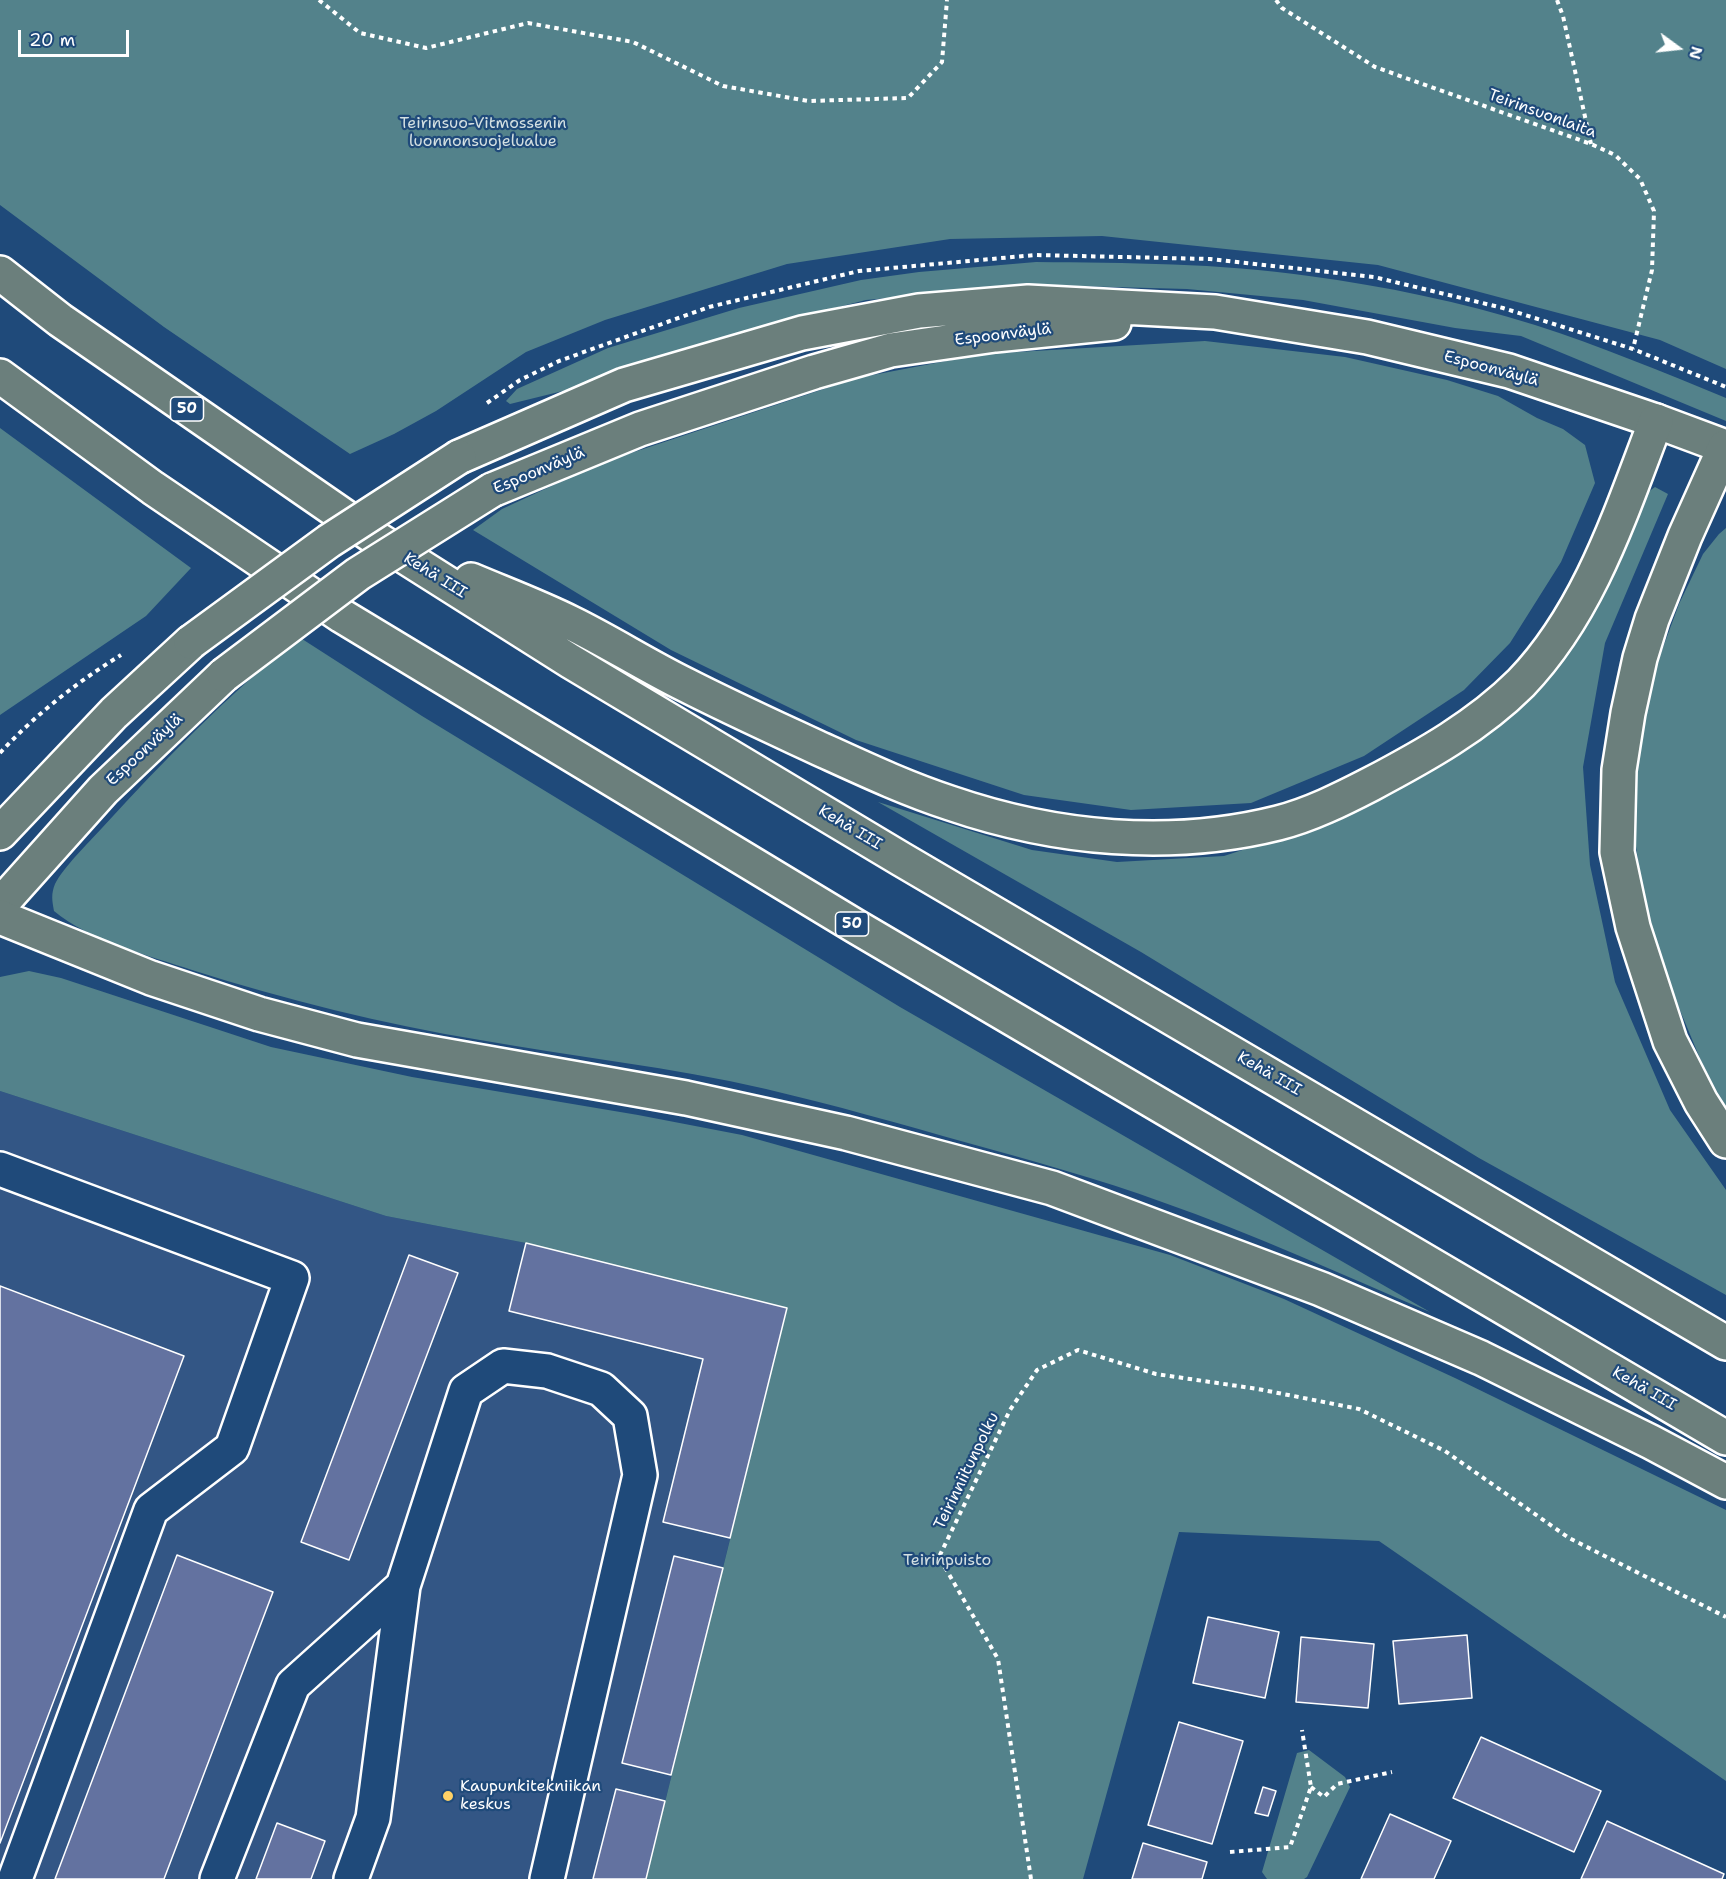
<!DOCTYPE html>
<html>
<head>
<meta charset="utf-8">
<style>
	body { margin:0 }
	#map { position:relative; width:1726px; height:1879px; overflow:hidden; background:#1f4a7a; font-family:"Shantell Sans",sans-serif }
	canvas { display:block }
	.north { position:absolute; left:1648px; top:18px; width:60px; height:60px; -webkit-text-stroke:4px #1f4a7a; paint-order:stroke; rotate:105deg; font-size:16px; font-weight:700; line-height:24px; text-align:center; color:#fff }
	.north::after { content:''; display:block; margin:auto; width:21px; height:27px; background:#fff; clip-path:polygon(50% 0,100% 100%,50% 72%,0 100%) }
	.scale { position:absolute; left:18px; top:30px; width:111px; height:27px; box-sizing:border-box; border:3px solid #fff; border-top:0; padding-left:8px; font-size:18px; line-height:21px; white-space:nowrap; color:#fff; -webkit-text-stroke:4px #1f4a7a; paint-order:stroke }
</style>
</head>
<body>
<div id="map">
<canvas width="1726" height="1879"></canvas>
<div class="north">N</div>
<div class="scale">20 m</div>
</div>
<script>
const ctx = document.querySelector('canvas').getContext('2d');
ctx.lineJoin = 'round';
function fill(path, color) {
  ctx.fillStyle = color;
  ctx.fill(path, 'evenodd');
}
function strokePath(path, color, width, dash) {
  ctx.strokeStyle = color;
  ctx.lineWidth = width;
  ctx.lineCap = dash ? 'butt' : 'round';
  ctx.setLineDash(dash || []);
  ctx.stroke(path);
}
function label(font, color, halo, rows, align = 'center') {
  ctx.font = font + ' "Shantell Sans",sans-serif';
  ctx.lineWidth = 4.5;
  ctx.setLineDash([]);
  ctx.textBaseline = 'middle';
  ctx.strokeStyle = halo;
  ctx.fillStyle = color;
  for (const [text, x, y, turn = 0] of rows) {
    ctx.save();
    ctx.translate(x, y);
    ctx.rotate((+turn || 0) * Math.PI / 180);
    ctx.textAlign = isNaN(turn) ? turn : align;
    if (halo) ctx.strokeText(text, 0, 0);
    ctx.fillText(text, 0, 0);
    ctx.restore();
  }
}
const built = new Path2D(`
	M 0,1091 L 386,1216 L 526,1243 L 787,1308 L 646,1879 L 0,1879 Z`);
const green = new Path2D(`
	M 0,0 L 1726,0 L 1726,369 L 1660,340 L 1378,265 L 1102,236 L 950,239 L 787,264 L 605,320 L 526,352 L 436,411 L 394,434 L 350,454 L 164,327 L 0,205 Z
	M 1036,262 C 1127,263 1219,263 1309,276 C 1384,286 1462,302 1535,325 C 1600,346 1663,372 1726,398 L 1726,421 L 1521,336 L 1455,328 L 1303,300 L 1187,289 L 1039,285 L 866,300 L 744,331 L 579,387 L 510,404 L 506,401 L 517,389 L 608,348 L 739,308 L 861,280 L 919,272 Z
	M 1205,341 L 1345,357 L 1447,380 L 1498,396 L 1537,418 L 1563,429 L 1585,445 L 1595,483 L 1561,562 L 1510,643 L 1464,690 L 1364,756 L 1251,803 L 1131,810 L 1024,795 L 856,740 L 671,650 L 473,530 L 502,509 L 601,463 L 857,378 L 983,354 Z
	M 0,428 L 191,568 L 146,616 L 0,715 Z
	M 1655,487 L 1668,494 L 1605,643 L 1583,767 L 1590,865 L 1615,982 L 1670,1110 L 1726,1190 L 1726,1295 L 1479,1158 L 1141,952 L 878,802 L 1032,850 L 1117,862 L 1224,856 L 1337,819 L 1469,745 L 1644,495 Z
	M 1726,528 L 1726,1107 L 1711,1085 L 1672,991 L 1645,907 L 1633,826 L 1640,735 L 1654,672 L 1679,604 L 1703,554 L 1719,534 Z
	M 299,637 L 422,716 L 900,1007 L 1430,1312 C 1341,1274 1253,1234 1162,1202 C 1099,1179 1033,1161 968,1143 C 901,1124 834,1105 766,1089 C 672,1067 575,1057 480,1040 C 383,1024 286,1000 192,970 C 150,956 88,940 54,911 C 52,900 51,894 55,884 C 63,868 89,842 102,828 C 163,761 228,695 299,637 Z
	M 29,971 L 61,978 L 271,1047 L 412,1077 L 638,1115 L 742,1135 L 1170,1255 L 1284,1299 L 1455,1378 L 1726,1510 L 1726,1781 L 1379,1541 L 1179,1532 L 1083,1879 L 646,1879 L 787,1309 L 526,1243 L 386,1216 L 0,1091 L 0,977 Z
	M 1309,1750 L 1345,1777 L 1350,1787 L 1307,1877 L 1304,1879 L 1267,1879 L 1262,1872 L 1297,1753 Z`);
const building = new Path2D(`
	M 526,1243 L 787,1308 L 730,1538 L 663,1522 L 703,1359 L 509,1311 Z
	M 409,1255 L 458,1273 L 349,1560 L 301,1542 Z
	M 0,1286 L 184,1356 L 0,1843 Z
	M 177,1555 L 273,1592 L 164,1879 L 55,1879 Z
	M 674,1556 L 723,1568 L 671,1775 L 622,1763 Z
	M 1208,1617 L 1279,1632 L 1265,1698 L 1193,1683 Z
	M 1467,1635 L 1472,1698 L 1399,1704 L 1393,1641 Z
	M 1301,1637 L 1374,1644 L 1368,1708 L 1296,1702 Z
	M 1179,1722 L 1243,1741 L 1212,1844 L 1148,1825 Z
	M 1481,1737 L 1601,1791 L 1574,1852 L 1453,1798 Z
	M 1263,1787 L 1276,1791 L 1268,1816 L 1255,1813 Z
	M 616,1789 L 665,1801 L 646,1879 L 593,1879 Z
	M 1390,1814 L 1451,1841 L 1434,1879 L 1361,1879 Z
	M 1607,1821 L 1724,1874 L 1722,1879 L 1581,1879 Z
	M 277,1823 L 325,1841 L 311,1879 L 256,1879 Z
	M 1143,1843 L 1207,1862 L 1202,1879 L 1132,1879 Z`);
const path = new Path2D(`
	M 319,0 L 360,33 L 426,48 L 528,23 L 633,42 L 723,86 L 808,101 L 908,98 L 942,62 L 947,0
	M 1276,0 L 1282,8 L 1375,67 L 1591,144 L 1615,155 L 1640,179 L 1654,211 L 1652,270 L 1633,349
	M 1557,0 L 1563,16 L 1591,144
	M 487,403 L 520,380 L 559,361 L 709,307 L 859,271 L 1035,255 L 1210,259 L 1374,277 L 1503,308 L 1633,349 L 1726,387
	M 0,753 C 35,715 77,682 121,655
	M 1311,1787 L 1324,1797 L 1337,1784 L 1392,1772
	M 1230,1852 L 1290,1847 L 1311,1787 L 1302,1730
	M 1031,1879 L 998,1659 L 939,1557 L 1010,1410 L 1037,1370 L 1078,1350 L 1156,1374 L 1258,1389 L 1359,1409 L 1445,1451 L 1569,1538 L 1726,1617`);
const minor = new Path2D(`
	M 0,1169 L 292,1278 L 232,1448 L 151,1510 L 15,1879
	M 217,1879 L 293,1685 L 403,1586 L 466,1391 L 503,1366 L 547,1371 L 601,1389 L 630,1416 L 640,1475 L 547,1879
	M 351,1879 L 373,1818 L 403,1586`);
const major = new Path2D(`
	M 459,457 L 624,385 L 802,333 L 919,311 L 1028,302 L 1215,312 L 1367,337 L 1509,371 L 1656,421 L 1726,447
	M 492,490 L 640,429 L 814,372 L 891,350 L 995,335 L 1114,323
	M 0,833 L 114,713 L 191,642
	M 0,905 L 103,790 L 224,675`);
const highway = new Path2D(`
	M 0,273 L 60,320 L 377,539 L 570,661 L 901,859 L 1726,1343
	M 0,376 L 153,488 L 342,616 L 855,926 L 1726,1438
	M 1725,447 L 1685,536 L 1652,619 L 1640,658 L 1628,713 L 1619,770 L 1617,852 L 1633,927 L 1670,1041 L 1701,1102 L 1726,1141
	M 471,580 C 504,594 539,607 571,623 C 610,642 647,666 686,685 C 729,707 773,727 816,747 C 860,767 904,788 950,803 C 1055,839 1170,850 1278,823 C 1310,815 1342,799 1371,784 C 1424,756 1478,726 1521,683 C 1590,611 1621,512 1656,421
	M 0,917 L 151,978 L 259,1014 L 357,1040 L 686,1098 L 846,1133 L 1052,1188 L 1321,1289 L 1481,1358 L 1651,1442 L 1726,1482`);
const majorBridge = new Path2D(`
	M 191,642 L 329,541 L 459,457
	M 224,675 L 358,574 L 492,490`);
const markers = [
	[448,1796,6,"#ffd166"]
];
const shields = [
	[187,409,33],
	[852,924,33]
];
const shieldNames = [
	["50",187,409],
	["50",852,924]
];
const streetNames = [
	["Teirinsuonlaita",1542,114,20],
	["Espoonväylä",1003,335,-7],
	["Espoonväylä",1491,369,15],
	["Espoonväylä",539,471,-23],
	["Kehä III",435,576,32],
	["Espoonväylä",145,750,-43],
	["Kehä III",850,828,31],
	["Kehä III",1269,1074,30],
	["Kehä III",1644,1389,30],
	["Teirinniitunpolku",967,1471,-64]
];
const parkNames = [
	["Teirinsuo-Vitmossenin",483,124],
	["luonnonsuojelualue",483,142],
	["Teirinpuisto",947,1561]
];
const poiNames = [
	["Kaupunkitekniikan",460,1787],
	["keskus",460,1805]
];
fill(built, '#335685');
fill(green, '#53828b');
fill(building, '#6372a0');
strokePath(building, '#fff', 1.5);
strokePath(minor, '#fff', 38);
strokePath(major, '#fff', 38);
strokePath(highway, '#fff', 38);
strokePath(path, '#fff', 4, [4.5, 4.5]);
strokePath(minor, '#1f4a7a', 33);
strokePath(major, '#6b7f7c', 33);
strokePath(highway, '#6b7f7c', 33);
strokePath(majorBridge, '#fff', 38, []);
strokePath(majorBridge, '#6b7f7c', 33);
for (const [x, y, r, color] of markers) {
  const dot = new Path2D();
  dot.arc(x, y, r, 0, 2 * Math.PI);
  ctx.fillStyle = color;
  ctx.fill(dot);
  strokePath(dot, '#1f4a7a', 2);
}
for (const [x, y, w] of shields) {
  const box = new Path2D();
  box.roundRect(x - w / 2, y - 12, w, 24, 4.5);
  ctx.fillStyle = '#1f4a7a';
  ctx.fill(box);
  strokePath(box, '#fff', 1.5);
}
label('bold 15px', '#fff', null, shieldNames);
label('16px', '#fff', '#1f4a7a', streetNames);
label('16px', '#d4e0e2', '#1f4a7a', parkNames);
label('16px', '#fff', '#1f4a7a', poiNames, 'left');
</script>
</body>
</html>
